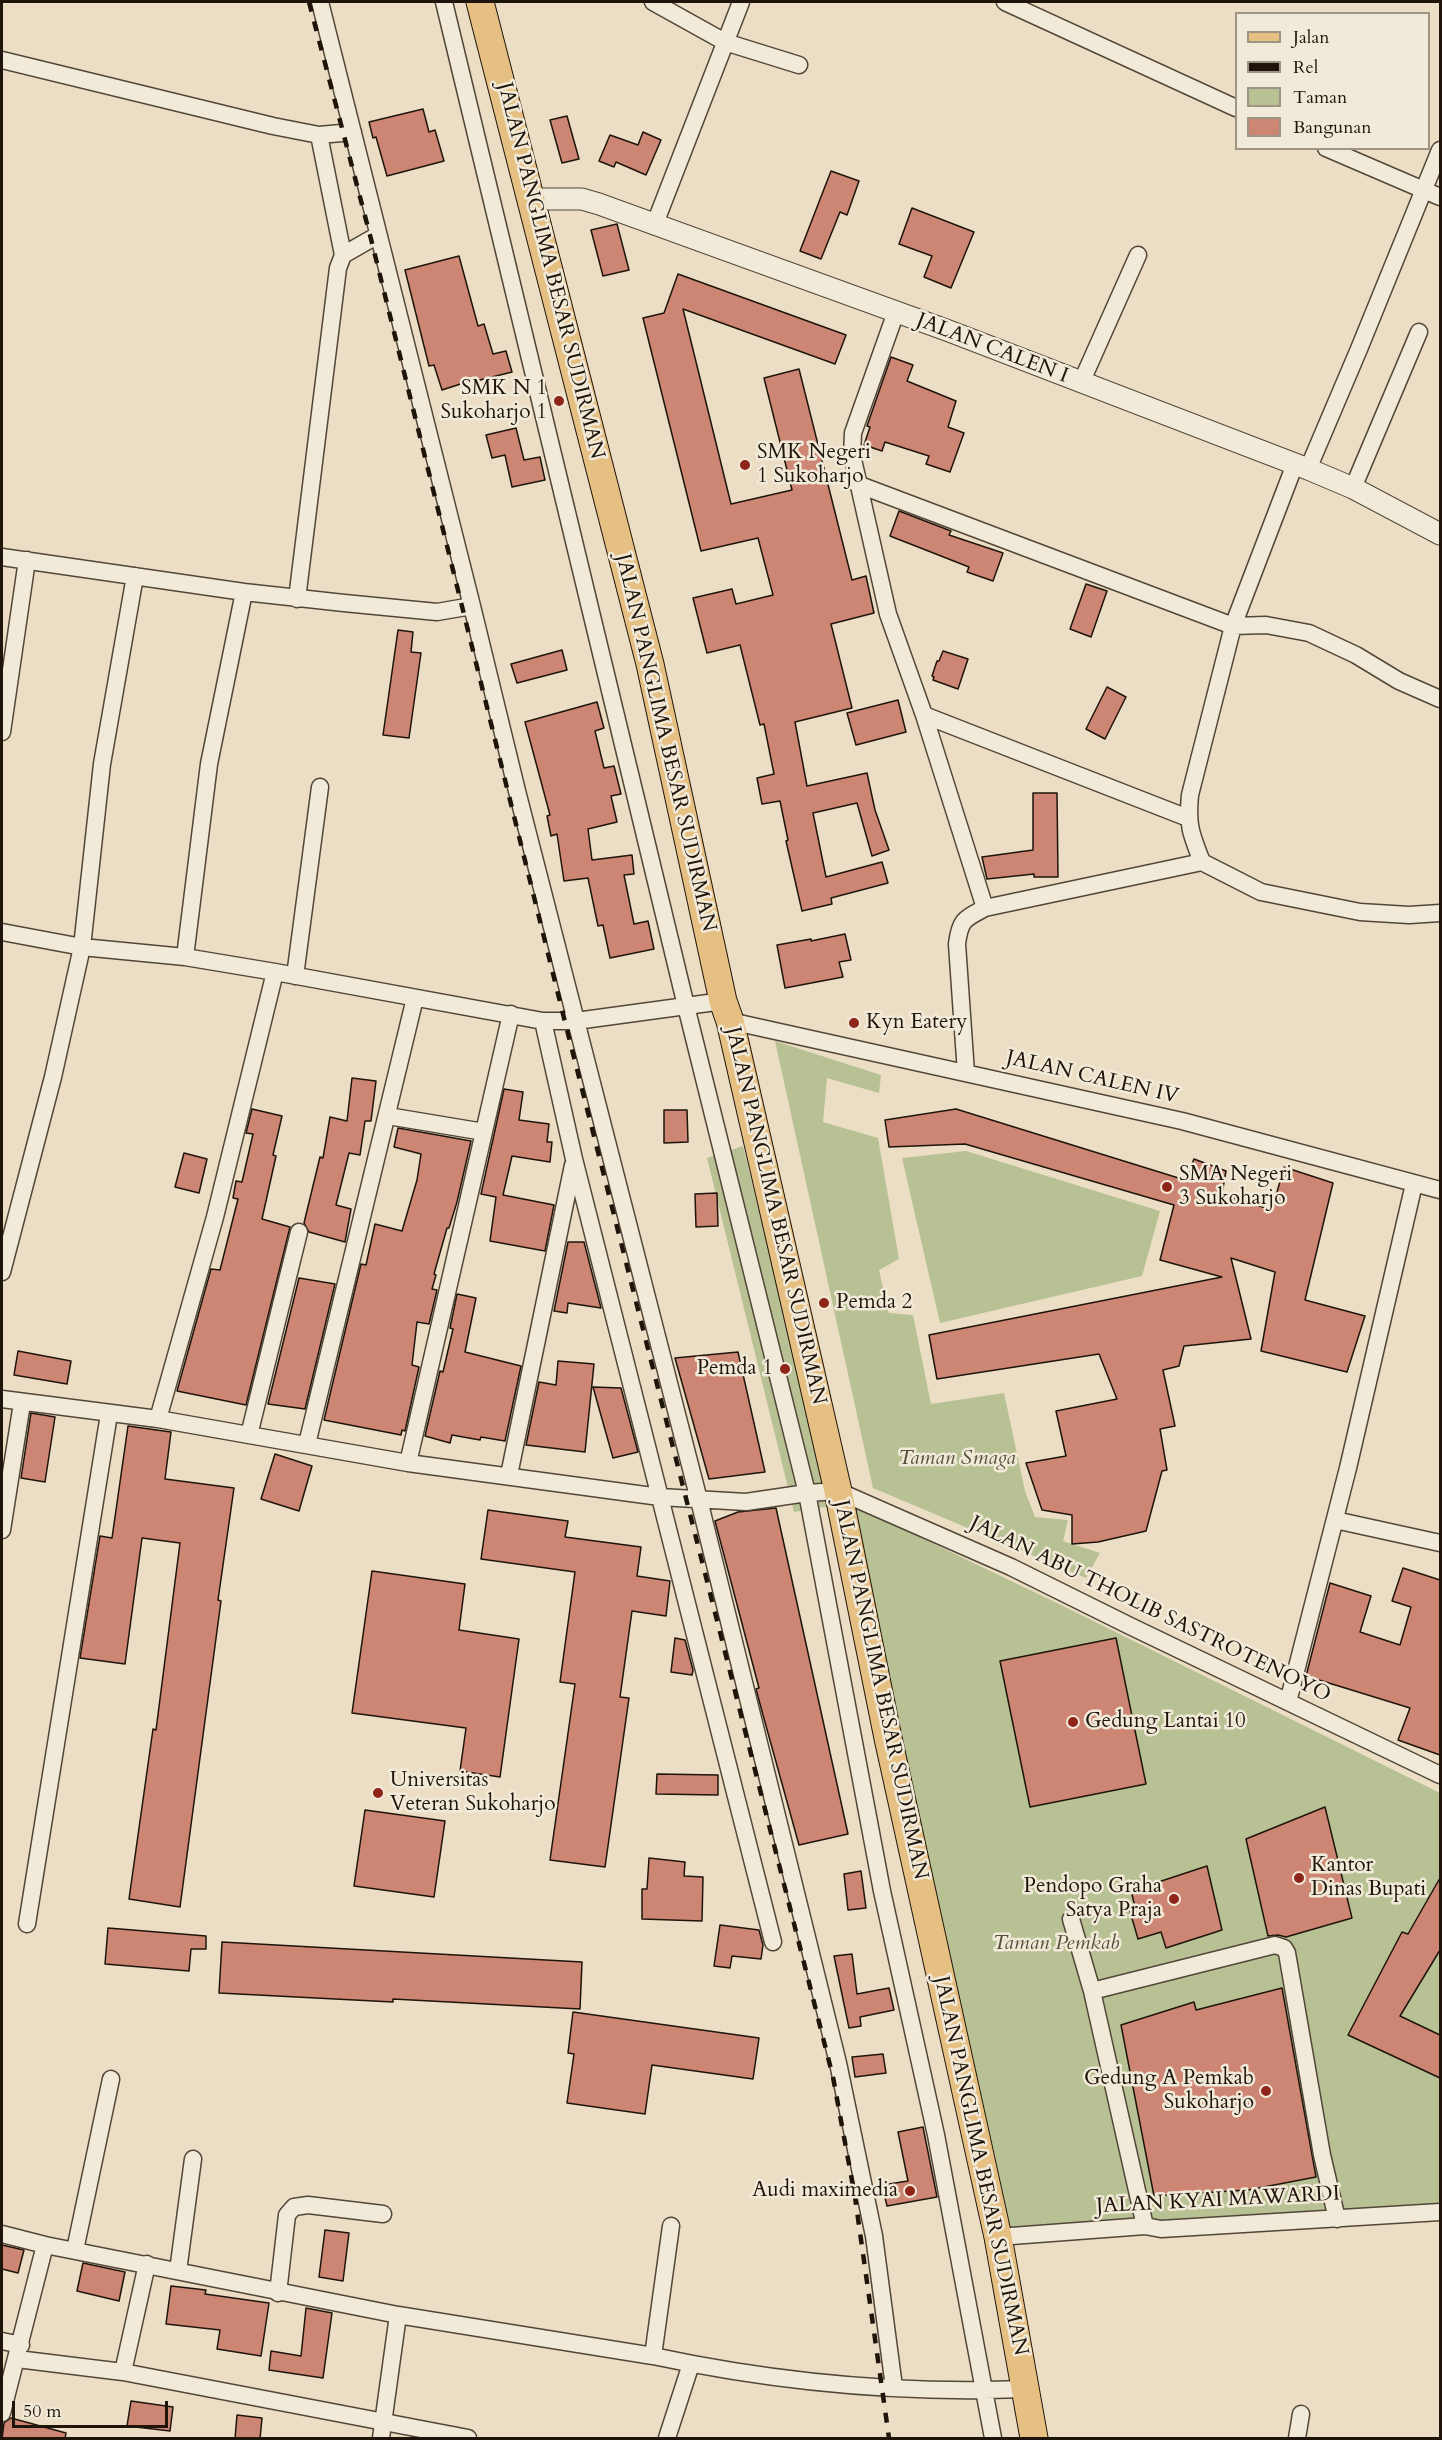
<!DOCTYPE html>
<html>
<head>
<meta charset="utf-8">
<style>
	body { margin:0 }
	#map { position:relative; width:1442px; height:2440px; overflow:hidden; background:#ebdec4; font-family:Cardo,serif }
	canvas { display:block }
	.frame { position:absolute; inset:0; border:3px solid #1f140a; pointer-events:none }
	.legend { position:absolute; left:1235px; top:12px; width:195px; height:138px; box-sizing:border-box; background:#f2ead9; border:2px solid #9e9486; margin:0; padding:8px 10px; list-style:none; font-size:18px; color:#1f140a }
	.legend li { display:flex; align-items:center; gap:12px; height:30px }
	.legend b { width:30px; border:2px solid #9e9486 }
	.scale { position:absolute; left:12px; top:2401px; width:156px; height:27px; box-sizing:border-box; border:3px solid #1f140a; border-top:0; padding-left:8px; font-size:18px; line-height:21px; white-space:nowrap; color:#1f140a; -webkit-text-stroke:4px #f2ead9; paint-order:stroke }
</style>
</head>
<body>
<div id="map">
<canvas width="1442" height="2440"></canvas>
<div class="frame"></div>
<ul class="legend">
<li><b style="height:8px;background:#e6bf82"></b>Jalan</li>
<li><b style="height:8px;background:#1f140a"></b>Rel</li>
<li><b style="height:16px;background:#b7c194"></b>Taman</li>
<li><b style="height:16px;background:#cc8673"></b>Bangunan</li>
</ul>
<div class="scale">50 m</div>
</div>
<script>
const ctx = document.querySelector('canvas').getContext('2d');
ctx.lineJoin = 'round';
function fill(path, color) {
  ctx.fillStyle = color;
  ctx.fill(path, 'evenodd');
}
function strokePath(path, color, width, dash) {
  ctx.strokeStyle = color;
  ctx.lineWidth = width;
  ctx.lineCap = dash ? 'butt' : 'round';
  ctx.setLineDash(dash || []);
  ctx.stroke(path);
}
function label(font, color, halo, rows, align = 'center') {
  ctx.font = font + ' Cardo,serif';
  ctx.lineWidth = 5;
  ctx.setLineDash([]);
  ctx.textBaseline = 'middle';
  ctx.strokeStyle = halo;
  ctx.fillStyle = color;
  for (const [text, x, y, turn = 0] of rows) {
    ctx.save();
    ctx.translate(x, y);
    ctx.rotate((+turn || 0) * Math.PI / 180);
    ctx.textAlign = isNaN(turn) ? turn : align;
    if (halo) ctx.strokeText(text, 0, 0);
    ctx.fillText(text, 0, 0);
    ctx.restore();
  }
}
const green = new Path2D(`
	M 775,1041 L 881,1075 L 879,1093 L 827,1078 L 823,1122 L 878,1138 L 899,1259 L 879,1270 L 889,1313 L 913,1315 L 931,1404 L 1004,1393 L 1025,1491 L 1035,1517 L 1068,1520 L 1063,1541 L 1100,1553 L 1086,1578 L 873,1488 Z
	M 743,1146 L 831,1506 L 794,1512 L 707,1158 Z
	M 966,1151 L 1160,1211 L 1142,1276 L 940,1323 L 902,1158 Z
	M 855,1506 L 1061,1605 L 1440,1793 L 1440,2205 L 1004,2229 Z`);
const building = new Path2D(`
	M 423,109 L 429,132 L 435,130 L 444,161 L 387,176 L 376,137 L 373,138 L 369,122 Z
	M 567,116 L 579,159 L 562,163 L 550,120 Z
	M 643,132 L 661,140 L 646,175 L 616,162 L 614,167 L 599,161 L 610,135 L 638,145 Z
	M 831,171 L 859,181 L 847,215 L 840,212 L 821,259 L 800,251 Z
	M 912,208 L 974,232 L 951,288 L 924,277 L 932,256 L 899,244 Z
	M 617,224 L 629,270 L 603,276 L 591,230 Z
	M 459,256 L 478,326 L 484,324 L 493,354 L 506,351 L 512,372 L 476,381 L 476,379 L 442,390 L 434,365 L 429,366 L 405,270 Z
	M 678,274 L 846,335 L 835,364 L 683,309 L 731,504 L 792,490 L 764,378 L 799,369 L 852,580 L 866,576 L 874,613 L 831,624 L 852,708 L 795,722 L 807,786 L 867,773 L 875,810 L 889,850 L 872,856 L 857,803 L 813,813 L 826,877 L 882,862 L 888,883 L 831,898 L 832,904 L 802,911 L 786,841 L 788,840 L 780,801 L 762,804 L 757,778 L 774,774 L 764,724 L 760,725 L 740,645 L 707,653 L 693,598 L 732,589 L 736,604 L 773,595 L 758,538 L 701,551 L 643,318 L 664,313 Z
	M 891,357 L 913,365 L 907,381 L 956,401 L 948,427 L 964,433 L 950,472 L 926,464 L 929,456 L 885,442 L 882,451 L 864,445 L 870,427 L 867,426 Z
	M 516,428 L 524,460 L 540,457 L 545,480 L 512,487 L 505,455 L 492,458 L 486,435 Z
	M 899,511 L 951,531 L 949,535 L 1003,553 L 993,581 L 967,572 L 969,567 L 890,536 Z
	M 1086,584 L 1107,591 L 1091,637 L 1070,629 Z
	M 398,630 L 413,632 L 411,652 L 421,653 L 409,738 L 383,735 Z
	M 562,650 L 567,670 L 517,683 L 511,664 Z
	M 943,651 L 968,659 L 958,689 L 933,680 L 934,677 L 932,676 L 937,661 L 939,661 Z
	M 1107,687 L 1126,697 L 1105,739 L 1086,729 Z
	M 898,700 L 906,732 L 856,745 L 847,713 Z
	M 597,702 L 604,728 L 595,731 L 604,768 L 614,766 L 621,794 L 611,796 L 617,822 L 588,829 L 592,860 L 632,855 L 634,874 L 624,875 L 634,924 L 648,921 L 654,949 L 610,958 L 603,925 L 598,926 L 588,878 L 564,881 L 557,834 L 551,836 L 547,816 L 550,815 L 525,722 Z
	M 1033,793 L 1057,793 L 1058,877 L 1034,877 L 1034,874 L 987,879 L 982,857 L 1033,850 Z
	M 845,934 L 851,960 L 839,962 L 843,977 L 785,988 L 777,945 L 811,939 L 811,941 Z
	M 352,1078 L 376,1081 L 371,1121 L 365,1121 L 360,1155 L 349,1153 L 336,1205 L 351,1209 L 345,1242 L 309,1232 L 304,1223 L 320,1157 L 323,1158 L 330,1117 L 347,1121 Z
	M 504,1089 L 523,1092 L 519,1120 L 549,1124 L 547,1142 L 552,1142 L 550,1162 L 512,1156 L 503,1195 L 554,1205 L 545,1251 L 490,1241 L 496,1197 L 481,1194 Z
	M 252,1109 L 282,1116 L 273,1155 L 276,1156 L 262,1219 L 290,1227 L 246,1405 L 177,1391 L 211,1269 L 220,1270 L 238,1199 L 233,1198 L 236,1181 L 242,1182 L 253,1134 L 246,1133 Z
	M 956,1109 L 1185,1180 L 1194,1159 L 1226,1171 L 1222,1194 L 1272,1210 L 1284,1167 L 1333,1183 L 1305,1300 L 1365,1316 L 1347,1372 L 1261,1351 L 1275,1272 L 1231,1258 L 1251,1339 L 1184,1346 L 1179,1366 L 1163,1370 L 1175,1426 L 1160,1429 L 1167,1470 L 1162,1471 L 1146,1531 L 1098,1542 L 1072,1544 L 1072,1515 L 1042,1510 L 1026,1463 L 1066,1456 L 1056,1411 L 1117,1399 L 1099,1354 L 937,1379 L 929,1335 L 1222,1277 L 1160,1260 L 1174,1205 L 965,1144 L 889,1147 L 885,1120 Z
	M 664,1110 L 687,1110 L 688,1142 L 664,1143 Z
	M 398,1128 L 471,1141 L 457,1202 L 449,1228 L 447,1228 L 434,1274 L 436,1275 L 432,1289 L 437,1290 L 429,1324 L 417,1322 L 412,1365 L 419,1367 L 405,1431 L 402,1430 L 401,1435 L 324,1420 L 361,1264 L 366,1265 L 375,1224 L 402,1231 L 417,1180 L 421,1154 L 394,1147 Z
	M 184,1153 L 207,1159 L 199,1193 L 175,1187 Z
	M 717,1193 L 718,1226 L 696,1227 L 695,1194 Z
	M 568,1242 L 584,1242 L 601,1308 L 568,1303 L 567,1313 L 554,1311 Z
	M 299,1278 L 335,1284 L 305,1409 L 268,1404 Z
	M 457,1294 L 476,1298 L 465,1352 L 521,1366 L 505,1441 L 481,1437 L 480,1440 L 452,1435 L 450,1443 L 425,1436 L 440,1371 L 443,1372 L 453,1329 L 450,1328 Z
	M 18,1351 L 71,1361 L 67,1384 L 14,1375 Z
	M 738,1352 L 765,1472 L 709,1479 L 675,1358 Z
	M 558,1361 L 594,1364 L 585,1452 L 526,1445 L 539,1382 L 556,1385 Z
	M 593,1387 L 621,1388 L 638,1452 L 613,1458 Z
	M 31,1413 L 55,1417 L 45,1482 L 21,1478 Z
	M 128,1426 L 171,1432 L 165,1479 L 234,1488 L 218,1600 L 221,1601 L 180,1907 L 129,1899 L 153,1729 L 156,1730 L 180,1543 L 142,1538 L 125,1664 L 80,1658 L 100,1536 L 112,1538 Z
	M 275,1454 L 312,1466 L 299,1511 L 261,1499 Z
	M 776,1508 L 848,1834 L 799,1845 L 763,1715 L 756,1689 L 759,1688 L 715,1521 L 738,1512 Z
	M 488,1510 L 568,1521 L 565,1537 L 641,1547 L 637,1576 L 670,1581 L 666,1616 L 632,1611 L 620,1697 L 629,1698 L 605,1867 L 550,1860 L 575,1684 L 560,1682 L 575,1572 L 481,1559 Z
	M 1403,1568 L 1440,1580 L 1440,1755 L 1398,1740 L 1410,1708 L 1306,1676 L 1330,1583 L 1371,1596 L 1360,1632 L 1400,1645 L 1411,1607 L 1392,1601 Z
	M 372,1571 L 465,1584 L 459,1630 L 519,1639 L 500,1777 L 460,1771 L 466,1728 L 352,1713 Z
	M 675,1638 L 685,1640 L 693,1670 L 692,1675 L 671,1672 Z
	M 1116,1638 L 1146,1784 L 1030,1807 L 1000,1661 Z
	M 657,1774 L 718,1775 L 718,1795 L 656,1794 Z
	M 1325,1807 L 1352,1918 L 1286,1937 L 1278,1935 L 1268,1936 L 1246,1839 Z
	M 365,1810 L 445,1821 L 434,1897 L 354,1886 Z
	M 649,1858 L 685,1862 L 684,1876 L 703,1877 L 702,1921 L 642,1919 L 642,1889 L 647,1889 Z
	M 1207,1866 L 1222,1930 L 1166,1948 L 1161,1932 L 1138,1939 L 1129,1908 L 1136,1910 L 1131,1891 Z
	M 861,1871 L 866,1908 L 848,1910 L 844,1874 Z
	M 1440,1878 L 1440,1950 L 1400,2016 L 1440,2035 L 1440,2078 L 1348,2035 L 1402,1932 L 1408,1934 Z
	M 720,1925 L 759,1930 L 763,1945 L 761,1959 L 732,1956 L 730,1968 L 714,1966 Z
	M 108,1928 L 206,1936 L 206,1949 L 191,1949 L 189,1971 L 105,1964 Z
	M 222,1942 L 582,1962 L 580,2009 L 393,1999 L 393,2002 L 219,1993 Z
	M 852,1954 L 857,1994 L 889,1988 L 894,2010 L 860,2017 L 861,2026 L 849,2028 L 834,1956 Z
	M 1282,1988 L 1316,2177 L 1248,2190 L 1154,2196 L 1121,2025 L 1194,2002 L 1196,2010 Z
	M 573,2012 L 759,2038 L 753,2079 L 652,2065 L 645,2114 L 567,2103 L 574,2054 L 568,2053 Z
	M 883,2054 L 886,2073 L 855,2077 L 852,2057 Z
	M 923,2127 L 937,2197 L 887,2206 L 882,2185 L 908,2181 L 898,2132 Z
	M 325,2230 L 349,2233 L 343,2281 L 319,2277 Z
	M 2,2245 L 24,2250 L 18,2273 L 2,2269 Z
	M 83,2263 L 125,2272 L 119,2301 L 77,2291 Z
	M 171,2286 L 206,2290 L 205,2294 L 269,2303 L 261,2356 L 217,2349 L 220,2330 L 166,2324 Z
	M 306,2308 L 332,2313 L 323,2378 L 269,2370 L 271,2351 L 301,2356 Z
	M 131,2401 L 173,2407 L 170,2431 L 127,2426 Z
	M 237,2415 L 262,2418 L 260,2439 L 235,2439 Z
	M 11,2418 L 66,2433 L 65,2439 L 2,2439 L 4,2423 Z`);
const minor = new Path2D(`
	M 320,2 L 472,606 L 517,791 L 699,1500 L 838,2063 L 874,2236 L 894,2387
	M 444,2 L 686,1006 L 807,1493 L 882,1891 L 936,2135 L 993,2438
	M 653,2 L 725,42 L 799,65
	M 1005,2 L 1236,108
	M 2,60 L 273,126 L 319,135 L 353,132
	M 319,135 L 343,255
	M 1326,148 L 1440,197
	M 654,226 L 741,2
	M 896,312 L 853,433 L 852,455 L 888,614 L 924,715 L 985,908
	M 1081,383 L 1138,255
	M 1295,464 L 1233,626 L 1190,795 C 1187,825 1191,834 1202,862 L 1261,892 L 1360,912 L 1409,915 L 1440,913
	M 1308,469 L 1359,349 L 1440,150
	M 857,484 L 1233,626 L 1266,625 L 1309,633 L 1356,655 L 1399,681 L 1440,699
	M 1353,488 L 1419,332
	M 2,557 L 244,592 L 344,603 L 437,612 L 472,606
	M 297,599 L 338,268 L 343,255 L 378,235
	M 924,715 L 1188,818
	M 2,732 L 27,560
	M 2,932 L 82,947 L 185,957 L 275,972 L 543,1021 L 576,1021 L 723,1001
	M 185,957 L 209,764 L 244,592
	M 295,976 L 320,787
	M 543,1021 L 574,1159 L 773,1942
	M 730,1021 L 1182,1121 L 1440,1190
	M 966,1073 L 957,944 C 960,920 964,919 985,908 L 1202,862
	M 388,1116 L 484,1132
	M 2,1272 L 53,1077 L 82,947 L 102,764 L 135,576
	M 2,1399 L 158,1419 L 408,1463 L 660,1497 L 746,1502 L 807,1493 L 838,1491 L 1011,1567 L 1130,1626 L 1440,1775
	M 158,1419 L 215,1217 L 275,972
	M 249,1435 L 299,1232
	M 307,1444 L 415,998
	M 408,1463 L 511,1014
	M 509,1475 L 573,1165
	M 1335,1520 L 1440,1543
	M 2,1530 L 22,1403
	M 1288,1702 L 1348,1468 L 1414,1184
	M 1071,1919 L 1092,1991 L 1145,2226
	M 27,1924 L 109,1414
	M 1092,1991 L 1275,1945 L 1284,1948 L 1287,1953 L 1322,2155 L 1337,2219
	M 2,2234 L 45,2245
	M 998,2237 L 1145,2226 L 1161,2229 L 1440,2212
	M 75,2250 L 111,2079
	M 178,2271 L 193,2159
	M 278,2293 L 287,2215 L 294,2207 L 308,2205 L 383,2214
	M 2,2341 L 21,2345
	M 653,2356 L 671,2226
	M 17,2359 L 123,2372 L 468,2438
	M 123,2372 L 147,2264
	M 2,2413 L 45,2245 L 398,2315 L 653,2356 C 775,2382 901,2394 1025,2389
	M 381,2438 L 398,2315
	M 667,2438 L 691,2364
	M 1297,2438 L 1301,2414`);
const tertiary = new Path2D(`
	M 532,199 L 582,199 L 599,204 L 949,331 L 1308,469 L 1353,488 L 1440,534`);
const primary = new Path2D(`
	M 480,2 L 650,664 L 723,1001 L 730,1021 L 838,1491 L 888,1738 L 998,2237 L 1034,2438`);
const rail = new Path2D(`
	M 309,2 L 371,239 L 565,1022 L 833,2077 L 855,2197 L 889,2438`);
const markers = [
	[559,401,6,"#8f2418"],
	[745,465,6,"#8f2418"],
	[854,1023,6,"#8f2418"],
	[1167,1187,6,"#8f2418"],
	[824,1303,6,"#8f2418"],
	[785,1369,6,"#8f2418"],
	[1073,1722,6,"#8f2418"],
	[378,1793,6,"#8f2418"],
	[1299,1878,6,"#8f2418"],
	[1174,1899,6,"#8f2418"],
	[1266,2091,6,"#8f2418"],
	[910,2191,6,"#8f2418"]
];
const streetNames = [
	["JALAN PANGLIMA BESAR SUDIRMAN",550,271,76],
	["JALAN CALEN I",992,349,21],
	["JALAN PANGLIMA BESAR SUDIRMAN",665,743,77],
	["JALAN CALEN IV",1092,1078,13],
	["JALAN PANGLIMA BESAR SUDIRMAN",775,1216,77],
	["JALAN ABU THOLIB SASTROTENOYO",1150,1610,26],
	["JALAN PANGLIMA BESAR SUDIRMAN",880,1690,78],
	["JALAN PANGLIMA BESAR SUDIRMAN",980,2166,78],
	["JALAN KYAI MAWARDI",1218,2201,-3]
];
const poiNames = [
	["SMK N 1",547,389,"right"],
	["Sukoharjo 1",547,413,"right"],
	["SMK Negeri",757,453],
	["1 Sukoharjo",757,477],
	["Kyn Eatery",866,1023],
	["SMA Negeri",1179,1175],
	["3 Sukoharjo",1179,1199],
	["Pemda 2",836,1303],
	["Pemda 1",773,1369,"right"],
	["Gedung Lantai 10",1085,1722],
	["Universitas",390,1781],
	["Veteran Sukoharjo",390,1805],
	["Kantor",1311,1866],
	["Dinas Bupati",1311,1890],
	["Pendopo Graha",1162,1887,"right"],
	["Satya Praja",1162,1911,"right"],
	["Gedung A Pemkab",1254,2079,"right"],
	["Sukoharjo",1254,2103,"right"],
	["Audi maximedia",898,2191,"right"]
];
const parkNames = [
	["Taman Smaga",957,1459],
	["Taman Pemkab",1056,1944]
];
fill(green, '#b7c194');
fill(building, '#cc8673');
strokePath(building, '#1f140a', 1.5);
strokePath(minor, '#524638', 19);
strokePath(tertiary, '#524638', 23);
strokePath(primary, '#1f140a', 29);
strokePath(minor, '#f2ead9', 16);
strokePath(tertiary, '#f2ead9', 21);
strokePath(primary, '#e6bf82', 27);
strokePath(rail, '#1f140a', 4.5, [10, 10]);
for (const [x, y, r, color] of markers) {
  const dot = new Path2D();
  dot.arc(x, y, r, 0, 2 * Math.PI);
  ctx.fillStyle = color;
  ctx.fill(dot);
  strokePath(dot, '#f2ead9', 2);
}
label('21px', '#1f140a', '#f2ead9', streetNames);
label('21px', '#1f140a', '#f2ead9', poiNames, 'left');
label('italic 21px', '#54513a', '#f2ead9', parkNames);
</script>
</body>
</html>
